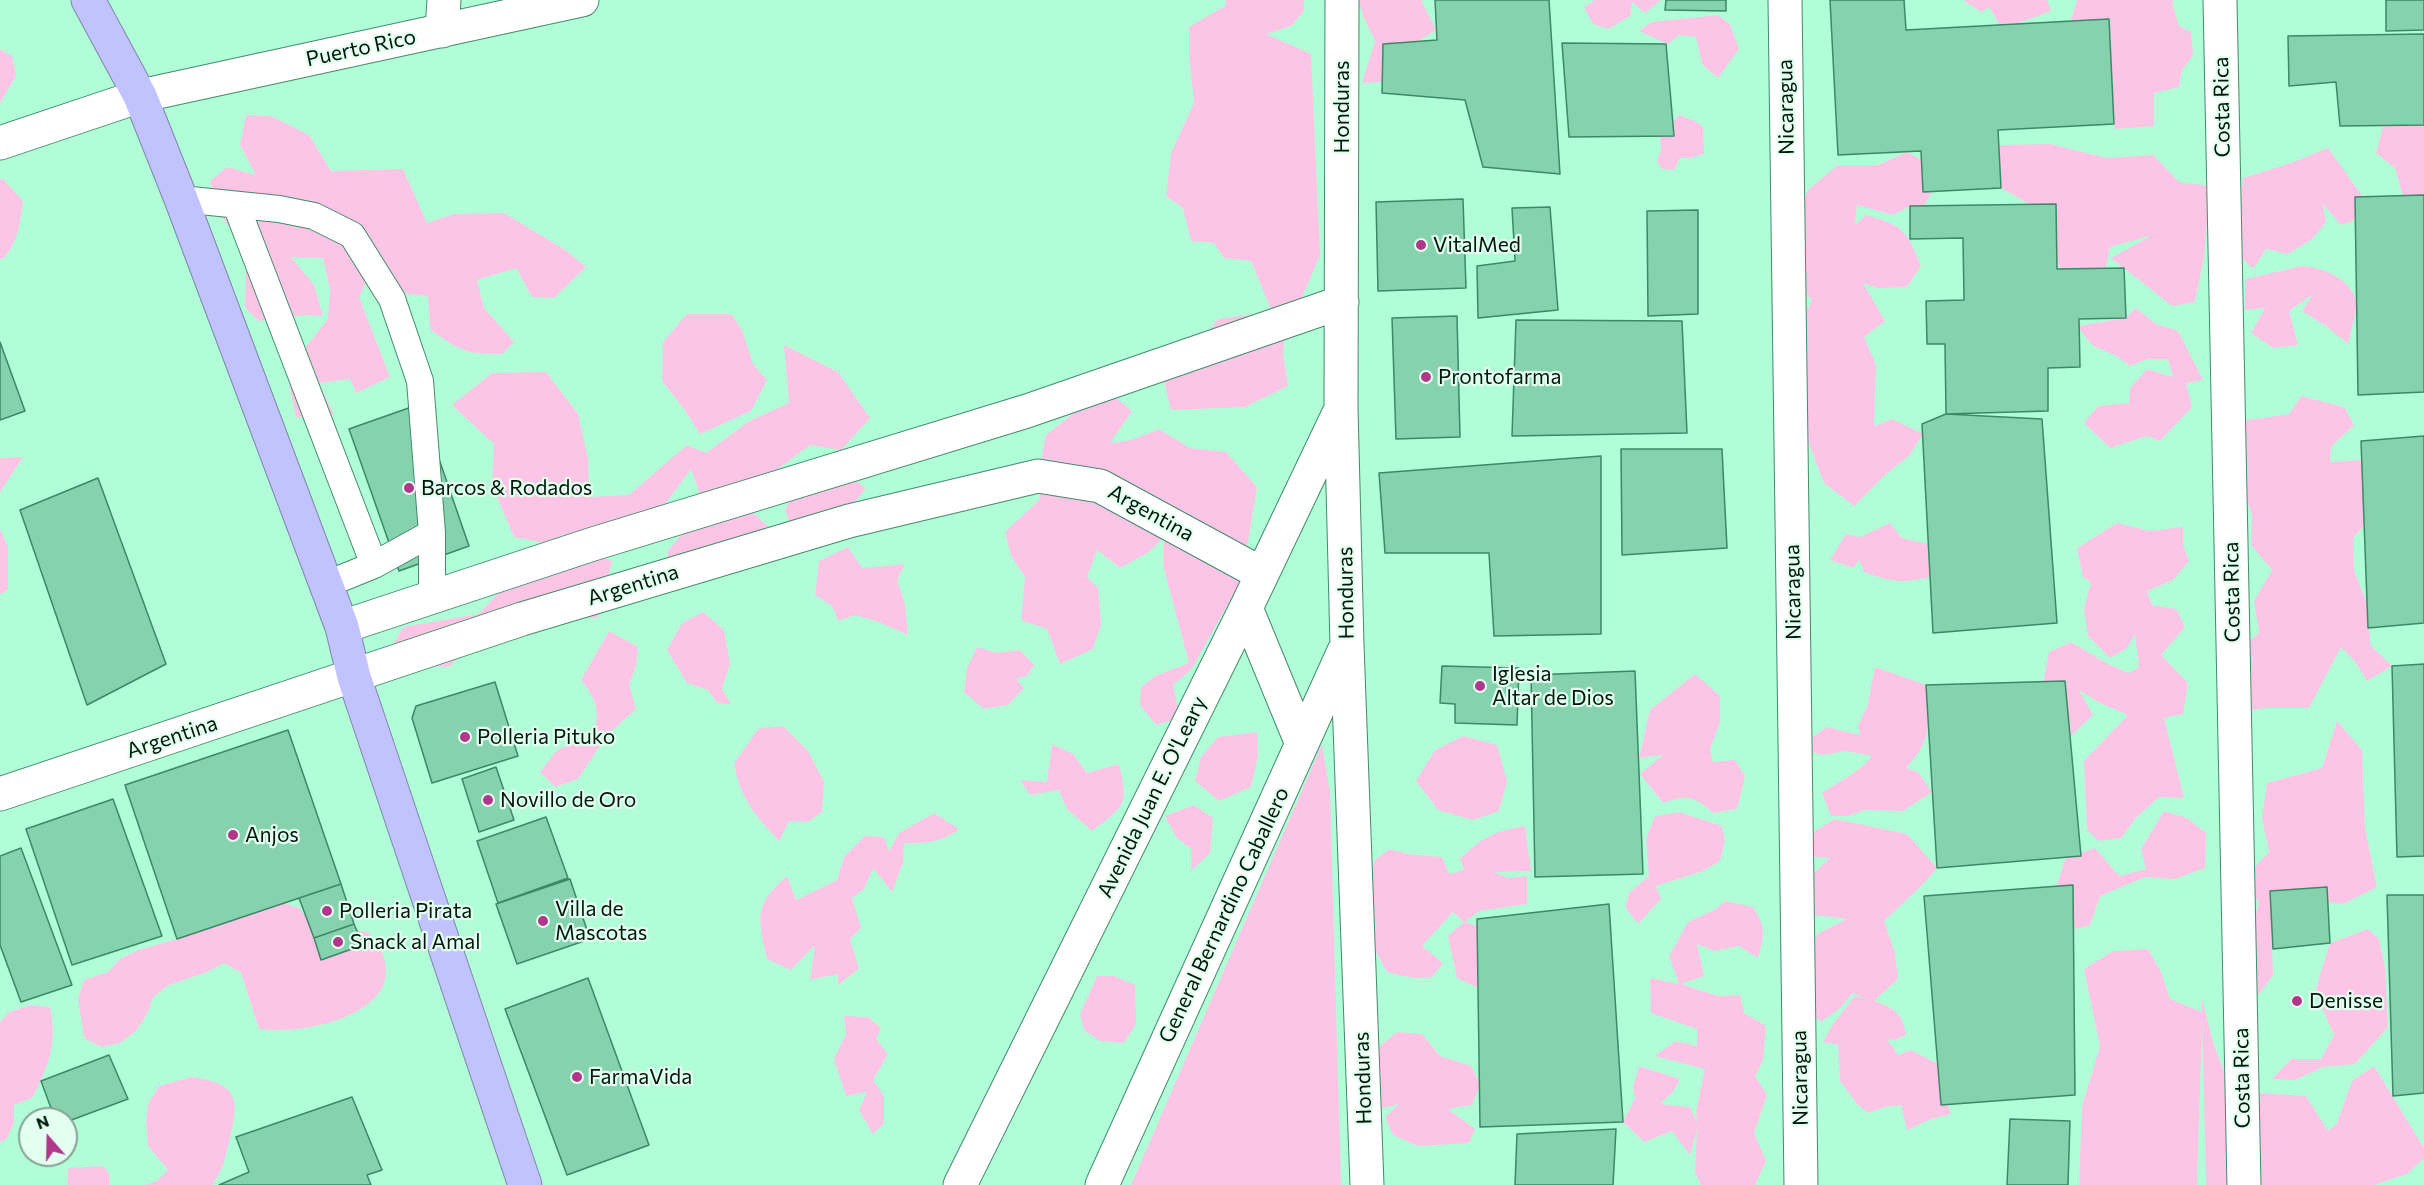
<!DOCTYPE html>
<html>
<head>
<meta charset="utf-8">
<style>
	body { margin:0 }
	#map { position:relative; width:2424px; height:1185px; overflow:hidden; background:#b1fdd8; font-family:Commissioner,sans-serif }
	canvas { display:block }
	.north { position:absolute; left:18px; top:1107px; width:60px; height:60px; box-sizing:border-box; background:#e2ffef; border:2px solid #88a294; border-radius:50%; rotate:340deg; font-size:16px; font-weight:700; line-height:24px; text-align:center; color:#00170b }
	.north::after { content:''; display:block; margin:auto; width:21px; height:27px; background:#b0378a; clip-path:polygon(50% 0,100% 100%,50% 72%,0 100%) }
</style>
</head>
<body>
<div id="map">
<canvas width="2424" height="1185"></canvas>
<div class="north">N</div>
</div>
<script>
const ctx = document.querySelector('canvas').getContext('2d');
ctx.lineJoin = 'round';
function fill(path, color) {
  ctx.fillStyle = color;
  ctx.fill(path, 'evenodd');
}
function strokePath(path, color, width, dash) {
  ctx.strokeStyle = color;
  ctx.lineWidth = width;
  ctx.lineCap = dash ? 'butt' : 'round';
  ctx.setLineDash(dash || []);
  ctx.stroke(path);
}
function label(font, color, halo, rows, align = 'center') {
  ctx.font = font + ' Commissioner,sans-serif';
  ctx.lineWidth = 4.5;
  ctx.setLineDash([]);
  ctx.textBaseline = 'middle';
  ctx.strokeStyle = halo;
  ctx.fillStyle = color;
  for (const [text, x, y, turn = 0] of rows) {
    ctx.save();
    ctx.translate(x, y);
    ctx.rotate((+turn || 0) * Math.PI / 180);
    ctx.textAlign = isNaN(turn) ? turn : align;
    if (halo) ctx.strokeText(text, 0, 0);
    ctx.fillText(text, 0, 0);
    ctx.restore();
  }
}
const green = new Path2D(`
	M 1226,0 L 1304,0 L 1304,11 L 1291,26 L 1266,34 L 1311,54 L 1320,255 L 1294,316 L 1272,312 L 1251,261 L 1224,258 L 1214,243 L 1191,241 L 1183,208 L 1166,196 L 1171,153 L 1194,103 L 1189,55 L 1189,27 L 1225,6 Z
	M 1359,0 L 1421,0 L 1436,30 L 1417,42 L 1383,44 L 1382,82 L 1362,83 L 1375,41 L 1363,16 Z
	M 1595,0 L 1661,0 L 1645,13 L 1632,2 L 1630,16 L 1608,29 L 1593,24 L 1584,7 Z
	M 1963,0 L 2047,0 L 2051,11 L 2002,29 L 1989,7 L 1981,12 Z
	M 2077,0 L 2174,0 L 2172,3 L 2179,26 L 2191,32 L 2193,55 L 2182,70 L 2179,87 L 2154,93 L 2154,126 L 2115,129 L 2114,124 L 2103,103 L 2114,81 L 2101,72 L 2067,33 Z
	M 1718,15 L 1730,24 L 1739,49 L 1718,78 L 1702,64 L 1696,37 L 1679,35 L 1668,44 L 1639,31 L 1651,22 Z
	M 0,49 L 12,56 L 16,76 L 0,103 Z
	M 2414,111 L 2424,118 L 2424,199 L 2403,196 L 2395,168 L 2376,153 L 2383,126 Z
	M 246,115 L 271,116 L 309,135 L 331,171 L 403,169 L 427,223 L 454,214 L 504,213 L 567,251 L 586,267 L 554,298 L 532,297 L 516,268 L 477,280 L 484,308 L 514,342 L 502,354 C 466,354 459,351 430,329 L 428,296 L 407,294 L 376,280 L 374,266 L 359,297 L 390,377 L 356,393 L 350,379 L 319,383 L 334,415 L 296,417 L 289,385 L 297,358 L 328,319 L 330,289 L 323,258 L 291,257 L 314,285 L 323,316 L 305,315 L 259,321 L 245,308 L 246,269 L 238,238 L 218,212 L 210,181 L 227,167 L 256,175 L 240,145 Z
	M 1679,115 L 1695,121 L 1703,127 L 1704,154 L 1691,158 L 1680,158 L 1674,170 L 1662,169 L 1657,161 L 1661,150 L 1660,136 Z
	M 2050,144 L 2107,158 L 2153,155 L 2179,182 L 2210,186 L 2204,257 L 2195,302 L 2172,306 L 2111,258 L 2152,235 L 2110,247 L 2106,267 L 2095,287 L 2071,277 L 2047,254 L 2055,234 L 2056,204 L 2033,206 L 1994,184 L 2000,145 Z
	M 2328,148 L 2363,197 L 2355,220 L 2341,225 L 2323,204 L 2326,222 L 2312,239 L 2288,254 L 2266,249 L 2253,269 L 2242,258 L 2238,230 L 2243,178 L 2291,163 Z
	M 1907,152 L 1927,163 L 1934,188 L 1924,206 L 1910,206 L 1893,215 L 1857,205 L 1855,225 L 1866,215 C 1903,225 1907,231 1921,266 L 1907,287 L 1877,288 L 1863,283 L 1885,321 L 1864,337 L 1876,365 L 1874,426 L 1892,419 L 1923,434 L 1909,456 L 1886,474 L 1854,506 L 1824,483 L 1809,444 L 1790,352 L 1812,299 L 1789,283 L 1788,235 L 1808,190 L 1838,165 L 1878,165 Z
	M 0,179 L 3,179 L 23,201 C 20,224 18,242 3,259 L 0,259 Z
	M 2302,266 C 2322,267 2353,279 2356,303 C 2357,312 2350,334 2348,344 L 2326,326 L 2302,311 L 2313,294 L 2289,311 L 2298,345 L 2273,348 L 2251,333 L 2265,308 L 2245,310 L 2245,279 Z
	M 2136,308 L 2156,324 L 2178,331 L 2203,380 L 2186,383 L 2192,407 L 2160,441 L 2147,436 L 2110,448 L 2084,423 L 2098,406 L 2129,403 L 2130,388 L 2147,369 L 2173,377 L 2168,359 L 2148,359 L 2130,366 L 2115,355 L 2093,346 L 2077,326 L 2125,318 Z
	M 687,314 L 731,314 L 742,330 L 753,364 L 767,380 L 751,411 L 700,434 L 684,409 L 662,381 L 663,342 Z
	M 1254,314 L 1285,335 L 1283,353 L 1288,386 L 1245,407 L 1171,410 L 1163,377 L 1191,353 L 1218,319 Z
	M 784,345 L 838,372 L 870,418 L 841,450 L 810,445 L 738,499 L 770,528 L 665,575 L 668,550 L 705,509 L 691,469 L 649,526 L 545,543 L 514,537 L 492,485 L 494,444 L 452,405 L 492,373 L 546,372 L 578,414 L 588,459 L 589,497 L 629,495 L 687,445 L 706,453 L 749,421 L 789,403 Z
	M 1105,389 L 1132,411 L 1110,443 L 1131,440 L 1159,429 L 1190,448 L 1226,452 L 1257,487 L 1242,579 L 1191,670 L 1173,685 L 1180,718 L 1156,725 L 1140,705 L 1141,687 L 1155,676 L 1189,663 L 1164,569 L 1164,537 L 1149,552 L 1120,568 L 1097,550 L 1087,577 L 1098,588 L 1101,624 L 1093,649 L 1060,664 L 1047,629 L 1021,620 L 1025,577 L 1011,556 L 1005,532 L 1040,499 L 1038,476 L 1046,435 L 1074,413 L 1079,391 Z
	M 2301,396 L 2344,407 L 2354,425 L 2331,447 L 2330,462 L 2362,460 L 2377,485 L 2364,526 L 2353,538 L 2354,571 L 2367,603 L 2370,645 L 2392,666 L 2367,681 L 2356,663 L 2341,647 L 2309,708 L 2265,708 L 2236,713 L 2237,651 L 2259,633 L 2254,601 L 2272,570 L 2251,545 L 2252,516 L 2241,479 L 2241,421 L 2289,414 Z
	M 23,457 L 0,492 L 0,458 Z
	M 838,469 L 866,488 L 854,503 L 794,536 L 785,510 L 800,480 Z
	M 1890,523 L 1902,538 L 1928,544 L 1930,577 C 1899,584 1893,582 1864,572 L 1859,560 L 1853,568 L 1830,560 L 1846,534 L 1860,537 Z
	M 2117,523 L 2150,531 L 2183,527 L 2183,545 L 2189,561 L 2173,580 L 2147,591 L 2152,605 L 2176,609 L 2185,627 L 2161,655 L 2188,683 L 2183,714 L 2164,718 L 2184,798 L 2159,797 L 2136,818 L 2121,838 L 2099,841 L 2087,830 L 2084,761 L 2128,715 L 2100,703 L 2079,690 L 2093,715 L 2071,736 L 2052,710 L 2042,688 L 2049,652 L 2071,642 L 2108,664 L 2129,673 L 2139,667 L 2135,634 L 2127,648 L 2110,658 L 2088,636 L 2084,609 L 2091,582 L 2083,577 L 2077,548 Z
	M 0,529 L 8,547 L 8,590 L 0,594 Z
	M 583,547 L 612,561 L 604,594 L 602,612 L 596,618 L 572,617 L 464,649 L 450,667 L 404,665 L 391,649 L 403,627 L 478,614 L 501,591 Z
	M 848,547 L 862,568 L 905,564 L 897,580 L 905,604 L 908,635 L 879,622 L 855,615 L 838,621 L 832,606 L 815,595 L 819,561 Z
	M 703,612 L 724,630 L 730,664 L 722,689 L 731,704 L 717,703 L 708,690 L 687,683 L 667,650 L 682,623 Z
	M 609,631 L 638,647 L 636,666 L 629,684 L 636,709 L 607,735 L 578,779 L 555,787 L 540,772 L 557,750 L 593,735 C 601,711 596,699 581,680 Z
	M 977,647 L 997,653 L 1020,650 L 1034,665 L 1027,676 L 1016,679 L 1024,688 L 1008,705 L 984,709 L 964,692 L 967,668 Z
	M 1875,667 L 1926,685 C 1929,724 1934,737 1906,768 L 1918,772 L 1932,792 L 1903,811 L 1864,810 L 1848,816 L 1831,816 L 1822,793 C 1839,781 1859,773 1872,756 L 1846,751 L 1823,755 L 1796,748 L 1827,727 L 1860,735 L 1858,725 L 1867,707 Z
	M 1695,674 L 1720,696 L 1720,722 L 1710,749 L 1713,762 L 1735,760 L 1745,776 L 1737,809 L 1713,813 C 1694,796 1688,794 1663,803 L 1640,774 L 1663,755 L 1639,758 L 1650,710 Z
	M 2337,721 L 2362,750 L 2365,828 L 2377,887 L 2343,904 L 2302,898 L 2271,917 L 2273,975 L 2247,1010 L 2247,949 L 2259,902 L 2241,881 L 2269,852 L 2262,818 L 2267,783 L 2322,768 Z
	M 783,726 L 808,751 L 824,782 L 822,812 L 808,822 L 789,821 L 779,841 C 755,815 740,799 734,763 L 759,728 Z
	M 1257,732 L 1258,756 L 1251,787 L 1219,801 L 1195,781 L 1201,757 L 1218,737 Z
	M 1463,736 L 1497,745 L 1507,781 L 1499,811 L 1473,820 L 1438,810 L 1416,781 L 1435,750 Z
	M 1052,744 L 1073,754 L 1087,773 L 1119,764 C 1129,805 1125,806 1092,831 L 1067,809 L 1059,790 L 1030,795 L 1020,780 L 1047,782 Z
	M 1322,744 L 1330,793 L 1341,1185 L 1131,1185 Z
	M 1194,805 L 1213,818 L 1210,853 L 1191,871 L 1191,849 L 1176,837 L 1165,816 Z
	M 2164,811 L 2187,818 L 2206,833 L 2205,868 L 2175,879 L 2145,877 L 2100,896 L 2090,925 L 2074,929 L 2056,887 L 2066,857 L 2095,848 L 2119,876 L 2146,869 L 2141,849 Z
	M 1679,812 L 1722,826 L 1725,841 L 1720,861 L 1703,871 L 1656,886 L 1661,899 L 1638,924 L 1625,907 L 1629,893 L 1649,876 L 1646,839 L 1655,816 Z
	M 934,813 L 959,829 C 944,842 923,844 904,843 L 903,862 L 892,892 L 873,868 L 864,889 L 852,898 L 861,928 L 850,939 L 859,969 L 838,985 L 838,974 L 810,980 L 815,945 L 791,970 L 767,959 C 758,919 753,905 787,876 L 796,900 L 837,880 L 844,857 L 865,836 L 884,837 L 889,851 L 899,833 Z
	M 1835,819 L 1907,834 L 1937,868 L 1923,884 L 1884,921 L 1895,953 L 1898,979 L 1874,1001 C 1894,1008 1903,1013 1906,1035 L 1894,1040 L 1887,1039 L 1898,1055 L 1911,1050 L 1938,1064 L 1939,1082 L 1951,1114 L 1931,1119 L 1907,1130 L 1901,1105 L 1885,1107 L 1868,1113 L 1857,1104 L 1840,1081 L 1838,1045 L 1823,1042 L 1833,1024 L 1855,996 L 1867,999 L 1853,993 L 1839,1009 L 1821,1022 L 1799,1003 L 1798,949 L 1821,932 L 1847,919 L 1808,914 L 1798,887 L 1830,858 L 1797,856 L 1808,835 Z
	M 1525,826 L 1531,871 L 1494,872 L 1508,878 L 1527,876 L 1527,904 L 1479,911 L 1465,922 L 1478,926 L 1478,988 L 1457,978 L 1448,936 L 1464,922 L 1453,912 L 1422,946 L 1443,963 L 1431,978 L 1413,978 L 1387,972 L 1370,941 L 1376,931 L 1371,891 L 1374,861 L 1389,849 L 1408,854 L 1442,857 L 1449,874 L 1464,870 L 1460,859 C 1482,837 1495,831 1525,826 Z
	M 1725,901 L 1753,907 C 1767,929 1764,935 1758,958 L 1739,946 L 1714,951 L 1697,944 L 1704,976 L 1681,984 L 1718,996 L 1740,995 L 1744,1013 L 1766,1026 L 1763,1060 L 1755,1076 L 1767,1095 L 1754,1133 L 1766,1161 L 1755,1185 L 1701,1185 L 1695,1172 L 1697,1129 L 1690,1155 L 1672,1131 L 1644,1142 L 1623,1122 L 1635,1098 L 1633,1087 L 1639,1066 L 1680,1079 L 1673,1092 L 1660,1104 L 1690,1107 L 1697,1123 L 1696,1111 L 1705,1069 L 1654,1056 L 1676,1041 L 1697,1046 L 1697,1029 L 1651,1013 L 1650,978 L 1679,984 L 1669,956 L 1688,922 L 1716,909 Z
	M 280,902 L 299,908 L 311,924 L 368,932 C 431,1005 314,1037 259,1029 L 241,973 L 224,963 L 207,972 L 169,985 L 153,997 L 147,1014 L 136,1031 L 120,1043 L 101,1047 L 84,1038 L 78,999 L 84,980 L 108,972 L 120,959 L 138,950 L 177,939 L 185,934 L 206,930 Z
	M 2368,929 L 2379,939 L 2385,968 L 2388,1027 L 2355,1064 L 2323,1067 L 2295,1080 L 2272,1079 L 2291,1059 L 2321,1059 L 2334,1035 L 2315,991 L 2330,943 Z
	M 2148,949 L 2161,972 L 2170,999 L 2202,1012 L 2202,998 L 2213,1042 L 2237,1107 L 2261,1093 L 2306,1096 L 2328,1131 L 2337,1123 L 2352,1081 L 2374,1066 L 2424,1148 L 2424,1158 L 2407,1174 L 2374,1185 L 2206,1185 L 2202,1021 L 2197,1185 L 2079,1185 L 2082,1106 L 2100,1046 L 2084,969 L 2113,951 Z
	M 1097,976 L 1114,976 L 1135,985 L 1136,1024 L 1124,1043 L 1100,1041 L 1084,1030 L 1080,1014 Z
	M 30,1005 L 50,1007 C 58,1042 48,1068 32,1098 L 14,1105 L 14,1123 L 6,1140 L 0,1142 L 0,1022 L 9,1012 Z
	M 844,1016 L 868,1017 L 881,1028 L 876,1039 L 888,1054 L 873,1080 L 884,1096 L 884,1123 L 873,1134 L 859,1110 L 867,1092 L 846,1096 L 834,1059 L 846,1034 Z
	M 1397,1032 L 1422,1034 L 1440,1056 L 1471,1066 L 1480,1085 L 1472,1105 L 1448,1109 L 1475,1129 L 1469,1143 L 1418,1146 L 1393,1135 L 1385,1117 L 1399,1104 L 1377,1110 L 1362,1061 Z
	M 191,1077 C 239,1083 240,1100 229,1142 C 224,1161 224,1168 212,1185 L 144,1185 L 157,1181 L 168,1170 L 148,1146 L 146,1121 L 148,1104 L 159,1086 Z
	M 103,1166 L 109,1174 L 109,1185 L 67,1185 L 68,1168 Z`);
const building = new Path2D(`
	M 1435,0 L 1549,0 L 1560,174 L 1483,167 L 1465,100 L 1382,93 L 1383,44 L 1437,40 Z
	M 1666,0 L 1726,0 L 1726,11 L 1665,10 Z
	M 1830,0 L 1904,0 L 1906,30 L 2109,19 L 2114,124 L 1998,130 L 2001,188 L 1923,192 L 1921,151 L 1838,155 Z
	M 2386,0 L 2424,0 L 2424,30 L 2386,31 Z
	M 2424,34 L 2424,125 L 2340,126 L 2336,82 L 2289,86 L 2288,36 Z
	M 1562,43 L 1666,44 L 1674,136 L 1569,137 Z
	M 2424,195 L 2424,392 L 2358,395 L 2355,197 Z
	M 1463,199 L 1466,288 L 1378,291 L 1376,202 Z
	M 2056,204 L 2057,269 L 2124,268 L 2126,318 L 2079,319 L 2080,367 L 2048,368 L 2048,411 L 1946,414 L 1945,344 L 1927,344 L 1926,301 L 1964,300 L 1963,238 L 1910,239 L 1910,206 Z
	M 1550,207 L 1558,310 L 1478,318 L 1477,266 L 1515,261 L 1512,208 Z
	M 1698,210 L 1698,314 L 1648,316 L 1647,211 Z
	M 1457,316 L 1460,437 L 1396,439 L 1392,318 Z
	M 1516,320 L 1682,321 L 1687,433 L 1512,436 Z
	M 0,342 L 25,411 L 0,420 Z
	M 420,404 L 469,546 L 399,571 L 349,429 Z
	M 1946,414 L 2042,419 L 2057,623 L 1933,633 L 1922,424 Z
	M 2424,436 L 2424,623 L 2368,628 L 2361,441 Z
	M 1621,449 L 1722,449 L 1727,548 L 1622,555 Z
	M 1601,456 L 1601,634 L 1494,636 L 1489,553 L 1385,553 L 1379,473 Z
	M 98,478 L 166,664 L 87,705 L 20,510 Z
	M 2424,664 L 2424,856 L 2397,857 L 2392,666 Z
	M 1442,666 L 1519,668 L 1517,725 L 1455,723 L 1455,704 L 1440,703 Z
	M 1635,671 L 1643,874 L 1535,877 L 1531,675 Z
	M 2065,681 L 2081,856 L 1937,868 L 1926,685 Z
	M 495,682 L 518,756 L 432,783 L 412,718 L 416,706 Z
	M 288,730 L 341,884 L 177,939 L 125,785 Z
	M 496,767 L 514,820 L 479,832 L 462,779 Z
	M 113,799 L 162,936 L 72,965 L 26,829 Z
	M 546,817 L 568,878 L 498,903 L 477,841 Z
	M 21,848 L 72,985 L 21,1002 L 0,945 L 0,856 Z
	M 570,879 L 590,939 L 517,964 L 496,904 Z
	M 341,884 L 354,924 L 314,938 L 299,898 Z
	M 2073,885 L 2075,1095 L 1941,1105 L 1924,896 Z
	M 2327,887 L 2330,943 L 2273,949 L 2270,891 Z
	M 2387,895 L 2424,895 L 2424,1093 L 2393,1096 Z
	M 1609,904 L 1623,1122 L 1480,1127 L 1477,919 Z
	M 354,924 L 363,945 L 321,960 L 314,938 Z
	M 588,978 L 649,1145 L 567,1175 L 505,1009 Z
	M 109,1055 L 128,1099 L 66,1122 L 66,1119 L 55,1119 L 41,1081 Z
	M 352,1097 L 382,1170 L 367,1175 L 371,1185 L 219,1185 L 249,1172 L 236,1137 Z
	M 2010,1119 L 2070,1121 L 2068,1185 L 2007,1185 Z
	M 1616,1129 L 1613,1185 L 1515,1185 L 1517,1134 Z`);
const lane = new Path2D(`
	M 181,199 L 279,209 L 314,216 L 352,235 L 392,299 L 420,381 L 432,533 L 432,596
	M 236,205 L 374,565
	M 325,585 L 374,565 L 432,533`);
const street = new Path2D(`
	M 1342,0 L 1341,408 L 1347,645 L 1367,1185
	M 1785,0 L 1801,1185
	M 2220,0 L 2244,1185
	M 442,31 L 444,0
	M 140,96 L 582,0
	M 1246,608 L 1302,744
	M 342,627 L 593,544 L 1027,411 L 1342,302
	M 0,794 L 522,619 L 849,521 L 1038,476 L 1100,486 L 1262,574
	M 960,1185 L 1246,608 L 1338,415
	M 1102,1185 L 1344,651`);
const secondary = new Path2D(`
	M 0,143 L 140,96`);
const highway = new Path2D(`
	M 88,0 L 140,96 L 181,199 L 342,627 L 354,677 L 525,1185`);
const markers = [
	[1421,245,6,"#b0378a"],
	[1426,377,6,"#b0378a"],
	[409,488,6,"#b0378a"],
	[1480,686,6,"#b0378a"],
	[465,737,6,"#b0378a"],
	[488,800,6,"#b0378a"],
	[233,835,6,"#b0378a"],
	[327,911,6,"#b0378a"],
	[543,921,6,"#b0378a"],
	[338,942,6,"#b0378a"],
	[2297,1001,6,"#b0378a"],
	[577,1077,6,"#b0378a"]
];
const streetNames = [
	["Puerto Rico",361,48,-12],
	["Honduras",1342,107,-90],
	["Nicaragua",1786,107,-91],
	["Costa Rica",2222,107,-91],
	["Argentina",1151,513,29],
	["Argentina",633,585,-17],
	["Nicaragua",1793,592,-91],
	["Costa Rica",2232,592,-91],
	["Honduras",1346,593,-91],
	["Argentina",172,737,-18],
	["Avenida Juan E. O'Leary",1152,797,-64],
	["General Bernardino Caballero",1224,915,-65],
	["Honduras",1363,1078,-92],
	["Nicaragua",1800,1078,-91],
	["Costa Rica",2242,1078,-91]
];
const poiNames = [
	["VitalMed",1433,245],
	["Prontofarma",1438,377],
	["Barcos & Rodados",421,488],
	["Iglesia",1492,674],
	["Altar de Dios",1492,698],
	["Polleria Pituko",477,737],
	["Novillo de Oro",500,800],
	["Anjos",245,835],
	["Villa de",555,909],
	["Mascotas",555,933],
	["Polleria Pirata",339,911],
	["Snack al Amal",350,942],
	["Denisse",2309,1001],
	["FarmaVida",589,1077]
];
fill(green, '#fcc5e5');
fill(building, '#86d1ae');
strokePath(building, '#3c8867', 1.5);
strokePath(lane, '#418c6b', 28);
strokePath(street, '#418c6b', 35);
strokePath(secondary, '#418c6b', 35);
strokePath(highway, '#7d87a9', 35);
strokePath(lane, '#fff', 26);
strokePath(street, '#fff', 33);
strokePath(secondary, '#fff', 33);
strokePath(highway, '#c0c3fe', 33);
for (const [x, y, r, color] of markers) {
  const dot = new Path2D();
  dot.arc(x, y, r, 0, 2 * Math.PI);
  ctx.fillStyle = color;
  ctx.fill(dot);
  strokePath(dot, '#e2ffef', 2);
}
label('21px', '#00170b', '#e2ffef', streetNames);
label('21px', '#00170b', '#e2ffef', poiNames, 'left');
</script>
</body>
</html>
